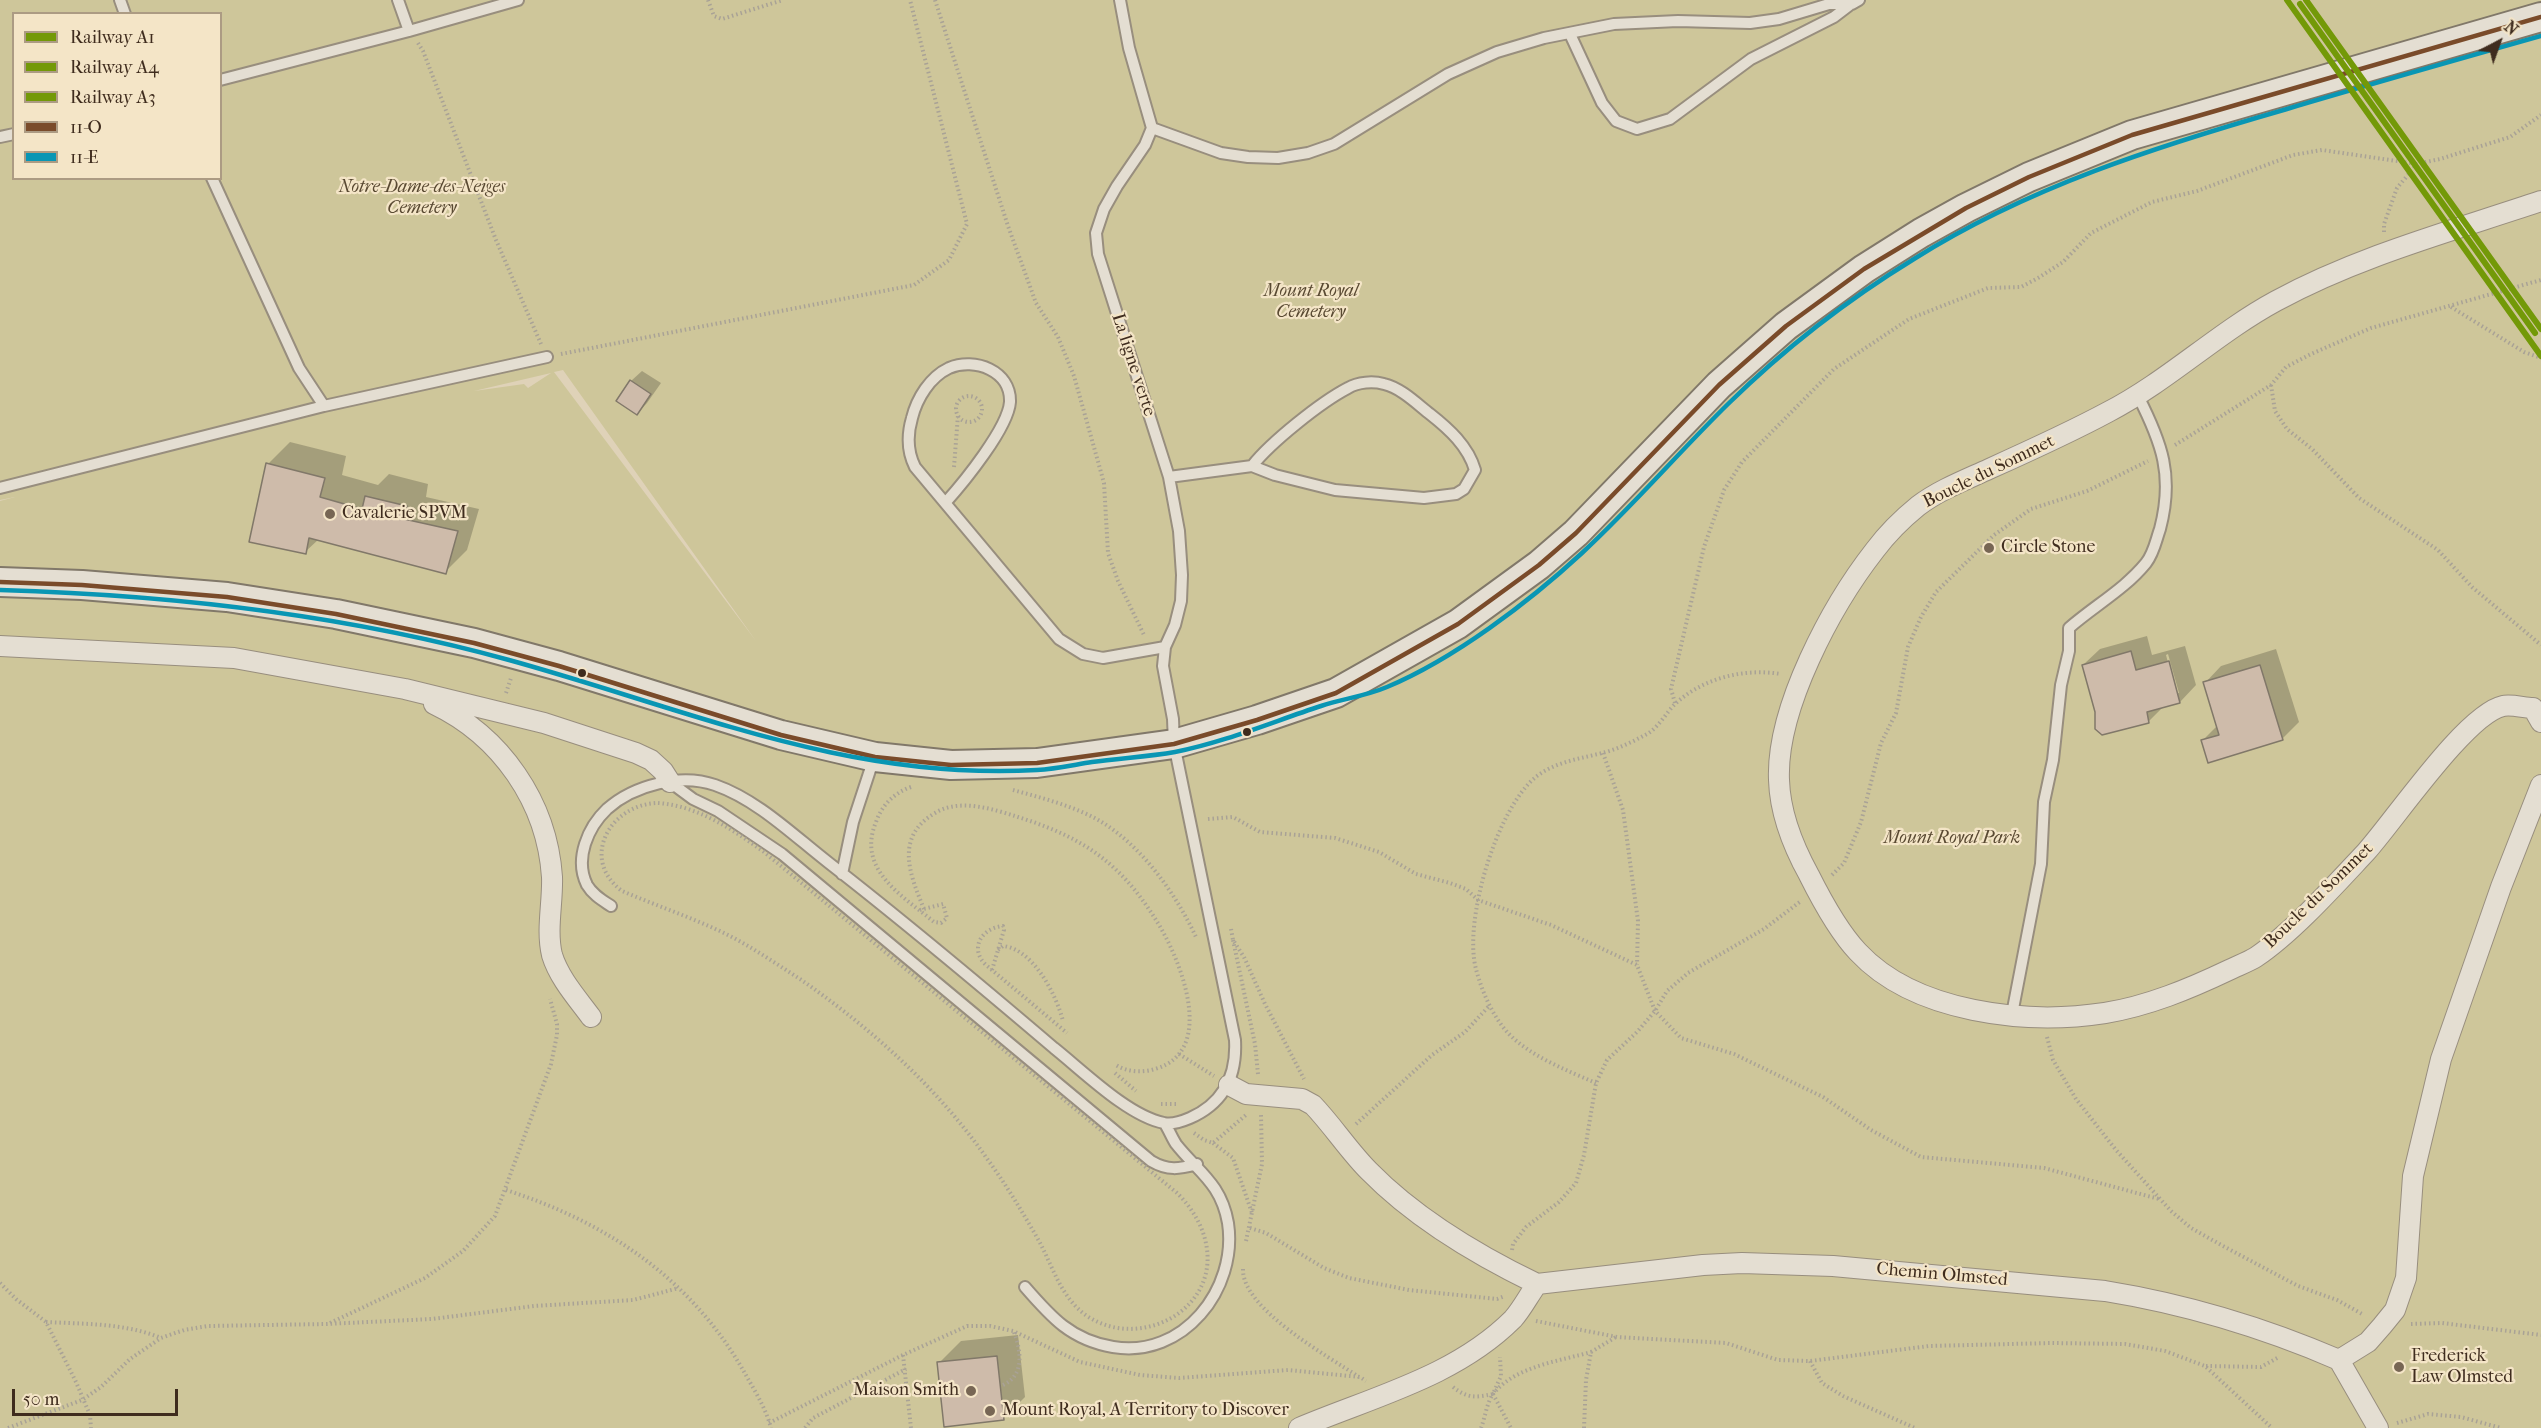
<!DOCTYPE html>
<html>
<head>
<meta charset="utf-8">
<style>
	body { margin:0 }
	#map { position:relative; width:2541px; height:1428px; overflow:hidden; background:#dfd2b8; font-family:"IM FELL French Canon",serif }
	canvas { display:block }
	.legend { position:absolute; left:12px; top:12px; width:210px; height:168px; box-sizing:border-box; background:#f4e5c7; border:2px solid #ac9b83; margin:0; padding:8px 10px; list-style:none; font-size:18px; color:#3f2c1e }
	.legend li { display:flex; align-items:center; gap:12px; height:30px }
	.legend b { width:30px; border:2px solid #ac9b83 }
	.north { position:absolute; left:2469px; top:12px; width:60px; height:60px; -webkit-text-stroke:4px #f4e5c7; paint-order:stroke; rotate:41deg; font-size:16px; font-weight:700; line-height:24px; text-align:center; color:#3f2c1e }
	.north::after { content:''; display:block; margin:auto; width:21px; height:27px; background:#3f2c1e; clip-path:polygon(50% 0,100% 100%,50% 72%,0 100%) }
	.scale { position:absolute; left:12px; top:1389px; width:166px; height:27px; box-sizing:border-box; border:3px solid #3f2c1e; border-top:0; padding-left:8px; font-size:18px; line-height:21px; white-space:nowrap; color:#3f2c1e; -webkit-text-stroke:4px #f4e5c7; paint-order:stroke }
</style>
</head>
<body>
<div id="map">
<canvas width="2541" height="1428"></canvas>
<ul class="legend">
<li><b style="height:8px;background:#739908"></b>Railway A1</li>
<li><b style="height:8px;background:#739908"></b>Railway A4</li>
<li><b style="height:8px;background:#739908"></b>Railway A3</li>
<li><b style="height:8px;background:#7a4b2a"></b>11-O</li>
<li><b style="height:8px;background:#0996b4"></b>11-E</li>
</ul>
<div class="north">N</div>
<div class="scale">50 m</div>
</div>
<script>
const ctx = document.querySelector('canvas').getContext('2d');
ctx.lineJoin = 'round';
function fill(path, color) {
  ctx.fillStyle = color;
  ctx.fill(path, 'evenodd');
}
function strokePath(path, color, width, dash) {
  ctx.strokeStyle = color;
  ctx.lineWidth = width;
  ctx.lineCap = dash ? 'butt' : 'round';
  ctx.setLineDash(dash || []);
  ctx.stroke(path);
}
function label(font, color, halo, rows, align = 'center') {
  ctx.font = font + ' "IM FELL French Canon",serif';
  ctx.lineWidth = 4.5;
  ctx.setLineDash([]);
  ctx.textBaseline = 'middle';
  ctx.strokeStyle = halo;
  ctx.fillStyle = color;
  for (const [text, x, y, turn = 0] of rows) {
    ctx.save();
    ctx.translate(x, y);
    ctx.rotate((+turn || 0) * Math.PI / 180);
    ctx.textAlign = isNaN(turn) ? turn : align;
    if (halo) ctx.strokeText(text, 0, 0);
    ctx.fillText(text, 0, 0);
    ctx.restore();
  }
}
const green = new Path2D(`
	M 0,0 L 2541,0 L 2541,1428 L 0,1428 L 0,501 L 15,497 L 0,500 ZM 14,14 L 220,14 L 220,178 L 14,178 ZM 563,370 L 756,641 L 554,372 ZM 551,373 L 528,388 L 524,384 L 474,391 Z`);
const shadow = new Path2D(`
	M 642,371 L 661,383 L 647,403 L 637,414 L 631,381 Z
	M 290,442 L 346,456 L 342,475 L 378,485 L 389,474 L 428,484 L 426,497 L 479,509 L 467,550 L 445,572 L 319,539 L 305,552 L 268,464 Z
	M 2147,636 L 2152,655 L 2185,646 L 2196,685 L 2180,702 L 2164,706 L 2149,721 L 2096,712 L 2083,665 L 2100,649 ZM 2168,654 L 2179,693 L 2176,693 L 2166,655 Z
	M 2276,649 L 2299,722 L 2283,738 L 2209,761 L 2202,741 L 2218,725 L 2205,683 L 2221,666 Z
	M 1018,1335 L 1025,1397 L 1003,1419 L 939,1363 L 961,1341 Z`);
const building = new Path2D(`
	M 630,380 L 651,394 L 637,415 L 616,401 Z
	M 266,463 L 325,478 L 320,497 L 362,509 L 365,496 L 407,506 L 404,519 L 458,531 L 446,574 L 309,538 L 306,554 L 249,542 Z
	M 2131,651 L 2136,670 L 2169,661 L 2180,703 L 2147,712 L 2149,723 L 2102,735 L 2095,729 L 2095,712 L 2082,665 Z
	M 2260,665 L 2283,740 L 2208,763 L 2201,740 L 2219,735 L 2203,682 Z
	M 997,1356 L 1004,1420 L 944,1427 L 937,1362 Z`);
const path = new Path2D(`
	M 708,0 L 714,16 L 722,19 L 783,0
	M 935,0 L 1008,226 L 1036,303 L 1058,337 L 1074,376 L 1104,483 L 1108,553 L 1118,581 L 1144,635
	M 418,43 L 423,51 L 496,240 L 541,344
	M 2384,232 L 2384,224 L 2397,188 L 2417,164 L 2440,159 L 2510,137 L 2541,115
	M 2451,307 L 2524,352 L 2541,358
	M 561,354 L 914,285 L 949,260 L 967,224 L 910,0
	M 2271,385 L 2275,411 L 2287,429 L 2312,449 L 2359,498 L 2438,550 L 2472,587 L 2541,645
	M956 409a13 13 0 1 1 26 0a13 13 0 1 1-26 0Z
	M 2175,445 L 2271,385 L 2286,367 L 2311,354 L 2371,328 L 2541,280
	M 954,467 L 958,415
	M 506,693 L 511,678
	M 1675,703 L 1671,689 L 1704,547 L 1724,490 L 1742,462 L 1834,369 L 1909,319 L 1988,288 L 2021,287 L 2038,278 L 2063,262 L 2091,233 L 2152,202 L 2197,191 L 2293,155 L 2322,150 L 2417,164
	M 1603,753 L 1623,810 L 1638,921 L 1637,965
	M 911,787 C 894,793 882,805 876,822 C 856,870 903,896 934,922 L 941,923 L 947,918 L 943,904 L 920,910
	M 1013,790 C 1042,798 1074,806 1100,821 C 1142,846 1176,894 1196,937
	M 658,803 C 698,806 732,829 764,852 L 1177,1193 C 1210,1225 1222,1275 1184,1309 C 1157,1332 1117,1336 1087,1316 C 1061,1298 1053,1267 1039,1241 C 1023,1213 1007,1186 988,1160 C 938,1088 872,1029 800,979 C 775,963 749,945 722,932 C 690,917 655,905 622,891 C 579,859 610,804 658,803 Z
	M 1208,819 L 1233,817 L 1260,832 L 1335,838 L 1379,852 L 1416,874 L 1450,883 L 1466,889 L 1478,900 L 1551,925 L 1637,965 L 1655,1011 L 1681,1038 L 1734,1054 L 1823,1097 L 1871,1130 L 1921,1157 L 2044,1168 L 2159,1199
	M 1832,875 L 1844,863 L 1861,822 L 1881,743 L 1896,713 L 1908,647 L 1921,617 L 1936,592 L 1994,535 L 2031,509 L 2087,491 L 2148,461
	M 924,909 C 910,875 894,837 935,813 C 959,798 993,809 1018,817 C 1053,828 1086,842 1113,867 C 1130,882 1144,901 1156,920 C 1179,956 1219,1051 1155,1069 C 1142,1073 1127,1072 1116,1065
	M 1231,929 L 1233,940 L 1244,957 L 1265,1004 L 1304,1079
	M 1233,940 L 1255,1044 L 1258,1074
	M 998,950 L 1003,946 C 1033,949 1056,994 1063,1021
	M 992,970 L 1004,930 L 1003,926 C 981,928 969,949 986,965 L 1067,1033
	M 2047,1037 L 2053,1060 L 2076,1099 L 2116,1150 L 2171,1211 L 2191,1228 L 2223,1246 L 2298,1286 L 2337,1300 L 2364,1315
	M 1179,1054 L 1214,1076
	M 1115,1073 L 1136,1091
	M 1596,1083 C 1568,1071 1530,1056 1509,1034 C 1493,1017 1482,992 1476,969 C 1463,921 1497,807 1537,776 C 1557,761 1584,758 1606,752 C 1620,748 1634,741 1647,734 C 1659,727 1666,713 1675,704 C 1703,678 1744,668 1781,674
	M 1161,1104 L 1178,1104
	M 1356,1124 L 1432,1055 L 1465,1032 L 1490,1005
	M 1194,1133 L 1204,1140 L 1213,1143 L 1246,1115
	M 1213,1143 L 1233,1158 L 1252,1213
	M 506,1190 C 606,1222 690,1278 743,1370 C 753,1388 766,1408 771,1428
	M 1250,1228 L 1266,1233 L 1324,1268 L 1349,1278 L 1409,1290 L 1497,1299 L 1505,1296
	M 1246,1241 L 1262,1164 L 1261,1115
	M 1512,1250 L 1513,1244 L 1526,1227 L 1559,1202 L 1576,1183 L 1584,1155 L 1596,1083 L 1607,1060 L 1637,1032 L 1655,1011 L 1667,991 L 1688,973 L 1764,929 L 1801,901
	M 1243,1269 C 1242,1309 1328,1356 1359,1377
	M 0,1283 L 16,1299 L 46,1322 L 76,1382 L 90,1415 L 91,1428
	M 1536,1321 L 1617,1337 L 1726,1343 L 1778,1360 L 1810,1361 L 1929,1346 L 2052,1343 L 2125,1344 L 2165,1351 L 2205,1366 L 2272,1428
	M 46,1322 C 84,1324 125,1323 161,1338 L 184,1330 L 208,1326 L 326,1324 L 432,1319 L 534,1306 L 633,1300 L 679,1288
	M 330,1323 L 425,1278 L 463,1251 L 495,1216 L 551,1064 L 557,1035 L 557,1024 L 550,999
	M 2411,1324 L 2442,1323 L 2541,1335
	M 903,1355 L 911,1428
	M 1810,1361 L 1822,1383 L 1843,1396 L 1915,1428
	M 2206,1366 L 2261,1367 L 2279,1357
	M 1003,1385 C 1025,1375 1021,1351 1014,1332
	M 1453,1387 C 1467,1398 1475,1398 1493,1394 L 1501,1376 L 1500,1357
	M 1493,1394 L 1511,1428
	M 769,1423 L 903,1355 L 967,1326 L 990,1326 L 1013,1331 L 1080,1362 L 1140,1375 L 1179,1378 L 1288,1370 L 1360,1377 L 1366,1381
	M 2397,1423 L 2428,1414 L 2461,1417 L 2501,1428
	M 8,1428 L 82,1400 L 101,1387 L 130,1359 L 161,1338
	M 805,1428 L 813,1418 L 906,1369
	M 1481,1428 C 1485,1418 1487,1401 1494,1393 C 1516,1366 1560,1361 1591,1352
	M 1584,1428 L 1586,1380 L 1591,1352 L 1616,1337`);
const lane = new Path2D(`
	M 120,0 L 125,14
	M 398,0 L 409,31
	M 1570,34 L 1602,103 L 1616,121 L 1637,129 L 1670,119 L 1751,59 L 1834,17 L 1851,4
	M 220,80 L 409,31 L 518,0
	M 1152,128 L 1221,153 L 1248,157 L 1278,158 L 1308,153 L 1334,144 L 1448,74 L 1497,52 L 1544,38 L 1614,24 L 1678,21 L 1750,23 L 1779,19 L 1829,4 L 1852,4 L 1859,0
	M 0,137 L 14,134
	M 212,178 L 299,368 L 324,406
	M 1169,477 L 1252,466 L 1275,475 L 1335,490 L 1424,498 L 1456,494 L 1464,489 L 1475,470 C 1468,446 1449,429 1430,414 C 1416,403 1401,388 1384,384 C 1373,381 1358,382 1348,388 C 1321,402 1271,442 1252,466
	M 0,488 L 324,406 L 547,357
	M 946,502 C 964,482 1008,428 1010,402 C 1011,371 975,357 949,368 C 930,377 917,398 912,418 C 907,435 907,451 915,467 L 1059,639 L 1083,654 L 1103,658 L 1165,647
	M 670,782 L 693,799 L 718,811 L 782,854 L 1151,1161 C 1168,1171 1179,1169 1197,1164
	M 842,874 L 853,822 L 874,758
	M 611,906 C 602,900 593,895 587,885 C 574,859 588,827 607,809 C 634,785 681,773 715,785 C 758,800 794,836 829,863 C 906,923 980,985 1054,1048 C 1083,1071 1128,1116 1164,1123 C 1172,1125 1183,1121 1190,1118 C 1224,1103 1237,1076 1235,1040 L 1174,744 L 1173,719 L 1163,666 L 1165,647 L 1175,625 L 1181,601 L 1182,575 L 1179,531 L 1169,477 L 1098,254 L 1096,233 L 1104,209 L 1117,186 L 1145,145 L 1152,128 L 1129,48 L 1120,0
	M 2012,1014 L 2041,864 L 2044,802 L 2053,760 L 2061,685 L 2069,651 L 2069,628 C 2094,606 2125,589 2146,563 C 2154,553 2156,540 2160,529 C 2174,476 2162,443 2138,396
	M 1025,1287 C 1051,1317 1071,1340 1113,1347 C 1183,1359 1238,1289 1228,1223 C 1221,1183 1198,1172 1176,1144 C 1172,1138 1169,1130 1165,1124`);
const street = new Path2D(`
	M 2541,201 C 2452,231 2359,256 2276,301 C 2217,333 2168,381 2108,412 C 2069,433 2029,451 1989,469 C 1965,480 1939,490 1918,506 C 1902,519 1887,534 1875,550 C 1832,605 1776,708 1779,780 C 1780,813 1793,846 1809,875 C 1822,901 1838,931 1858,952 C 1915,1013 2026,1025 2105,1013 C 2148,1006 2189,989 2229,970 C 2237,966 2248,962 2256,957 C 2293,932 2335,885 2366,852 C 2394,821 2466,714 2503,706 C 2511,704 2525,708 2533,708 L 2541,722
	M 0,646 L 234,658 L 405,689 L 544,723 L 636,753 L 651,760 L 663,771 L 670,782
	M 434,704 C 501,736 547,802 552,877 C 553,902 546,930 552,955 C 559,978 577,998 591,1017
	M 1229,1085 L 1246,1094 L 1302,1099 L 1313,1105 C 1333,1126 1349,1151 1369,1171 C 1416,1219 1477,1255 1537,1284
	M 1299,1428 C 1372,1397 1455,1377 1513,1319 C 1522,1309 1529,1295 1537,1284 L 1703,1265 L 1742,1263 L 1833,1266 L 2105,1291 C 2185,1304 2265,1328 2339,1360
	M 2378,1428 L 2339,1360 L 2368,1342 L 2382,1326 L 2395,1310 L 2406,1278 L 2413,1176 L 2441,1059 L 2501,887 L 2541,785`);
const secondary = new Path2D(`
	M 0,582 L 82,585 L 227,597 L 336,614 L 474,643 L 559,666 L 781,735 L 875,757 L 951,765 L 1037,763 L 1174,744 L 1257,720 L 1336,693 L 1458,624 L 1539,565 L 1576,533 L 1719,385 L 1786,326 L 1864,269 L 1921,233 L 1966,208 L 2029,177 L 2132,135 L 2541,17`);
const bus1 = new Path2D(`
	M 0,582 L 82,585 L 227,597 L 336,614 L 474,643 L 559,666 L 781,735 L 875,757 L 951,765 L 1037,763 L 1174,744 L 1257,720 L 1336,693 L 1458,624 L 1539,565 L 1576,533 L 1719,385 L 1786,326 L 1864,269 L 1966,208 L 2029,177 L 2132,135 L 2541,17`);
const bus2 = new Path2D(`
	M 0,590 C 172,595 343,614 509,660 C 687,709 847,781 1037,770 C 1055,769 1073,765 1092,762 C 1119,758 1147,757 1175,752 C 1225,742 1272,722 1321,706 C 1342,699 1366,696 1387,687 C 1454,659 1529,602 1582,553 C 1633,506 1678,453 1728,404 C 1784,349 1847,300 1914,259 C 2028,187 2158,146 2287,109 C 2371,84 2456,60 2541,36`);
const rail1 = new Path2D(`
	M 2287,0 L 2541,356`);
const rail2 = new Path2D(`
	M 2306,0 L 2541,329`);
const rail3 = new Path2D(`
	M 2300,4 L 2535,333`);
const markers = [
	[330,514,6,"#776654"],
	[1989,548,6,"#776654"],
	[582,673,5,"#3f2c1e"],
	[1247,732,5,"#3f2c1e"],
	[2399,1367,6,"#776654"],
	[971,1391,6,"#776654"],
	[990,1411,6,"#776654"]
];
const parkNames = [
	["Notre-Dame-des-Neiges",422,188],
	["Cemetery",422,209],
	["Mount Royal",1311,292],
	["Cemetery",1311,313],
	["Mount Royal Park",1952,839]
];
const streetNames = [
	["La ligne verte",1133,365,72],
	["Boucle du Sommet",1989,472,-26],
	["Boucle du Sommet",2319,896,-44],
	["Chemin Olmsted",1942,1275,5]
];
const poiNames = [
	["Cavalerie SPVM",342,514],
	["Circle Stone",2001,548],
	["Frederick",2411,1357],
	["Law Olmsted",2411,1378],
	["Maison Smith",959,1391,"right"],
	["Mount Royal, A Territory to Discover",1002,1411]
];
fill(green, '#cec69a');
fill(shadow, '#0003');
fill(building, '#cebbaa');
strokePath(building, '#817869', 1.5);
strokePath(lane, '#988e7e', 14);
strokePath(street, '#988e7e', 22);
strokePath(secondary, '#817869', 32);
strokePath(path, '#a9a296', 4, [1.5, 3]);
strokePath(lane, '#e4ded2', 10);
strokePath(street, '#e4ded2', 20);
strokePath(secondary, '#e4ded2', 28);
strokePath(bus1, '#7a4b2a', 4.5);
strokePath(bus2, '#0996b4', 4.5);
strokePath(rail1, '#739908', 6);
strokePath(rail2, '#739908', 6);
strokePath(rail3, '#739908', 6);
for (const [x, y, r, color] of markers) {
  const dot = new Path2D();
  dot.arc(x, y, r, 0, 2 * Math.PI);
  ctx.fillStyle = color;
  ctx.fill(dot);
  strokePath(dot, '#f4e5c7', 2);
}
label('italic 18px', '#594932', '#f4e5c7', parkNames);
label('18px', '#3f2c1e', '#f4e5c7', streetNames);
label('18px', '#3f2c1e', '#f4e5c7', poiNames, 'left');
</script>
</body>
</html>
